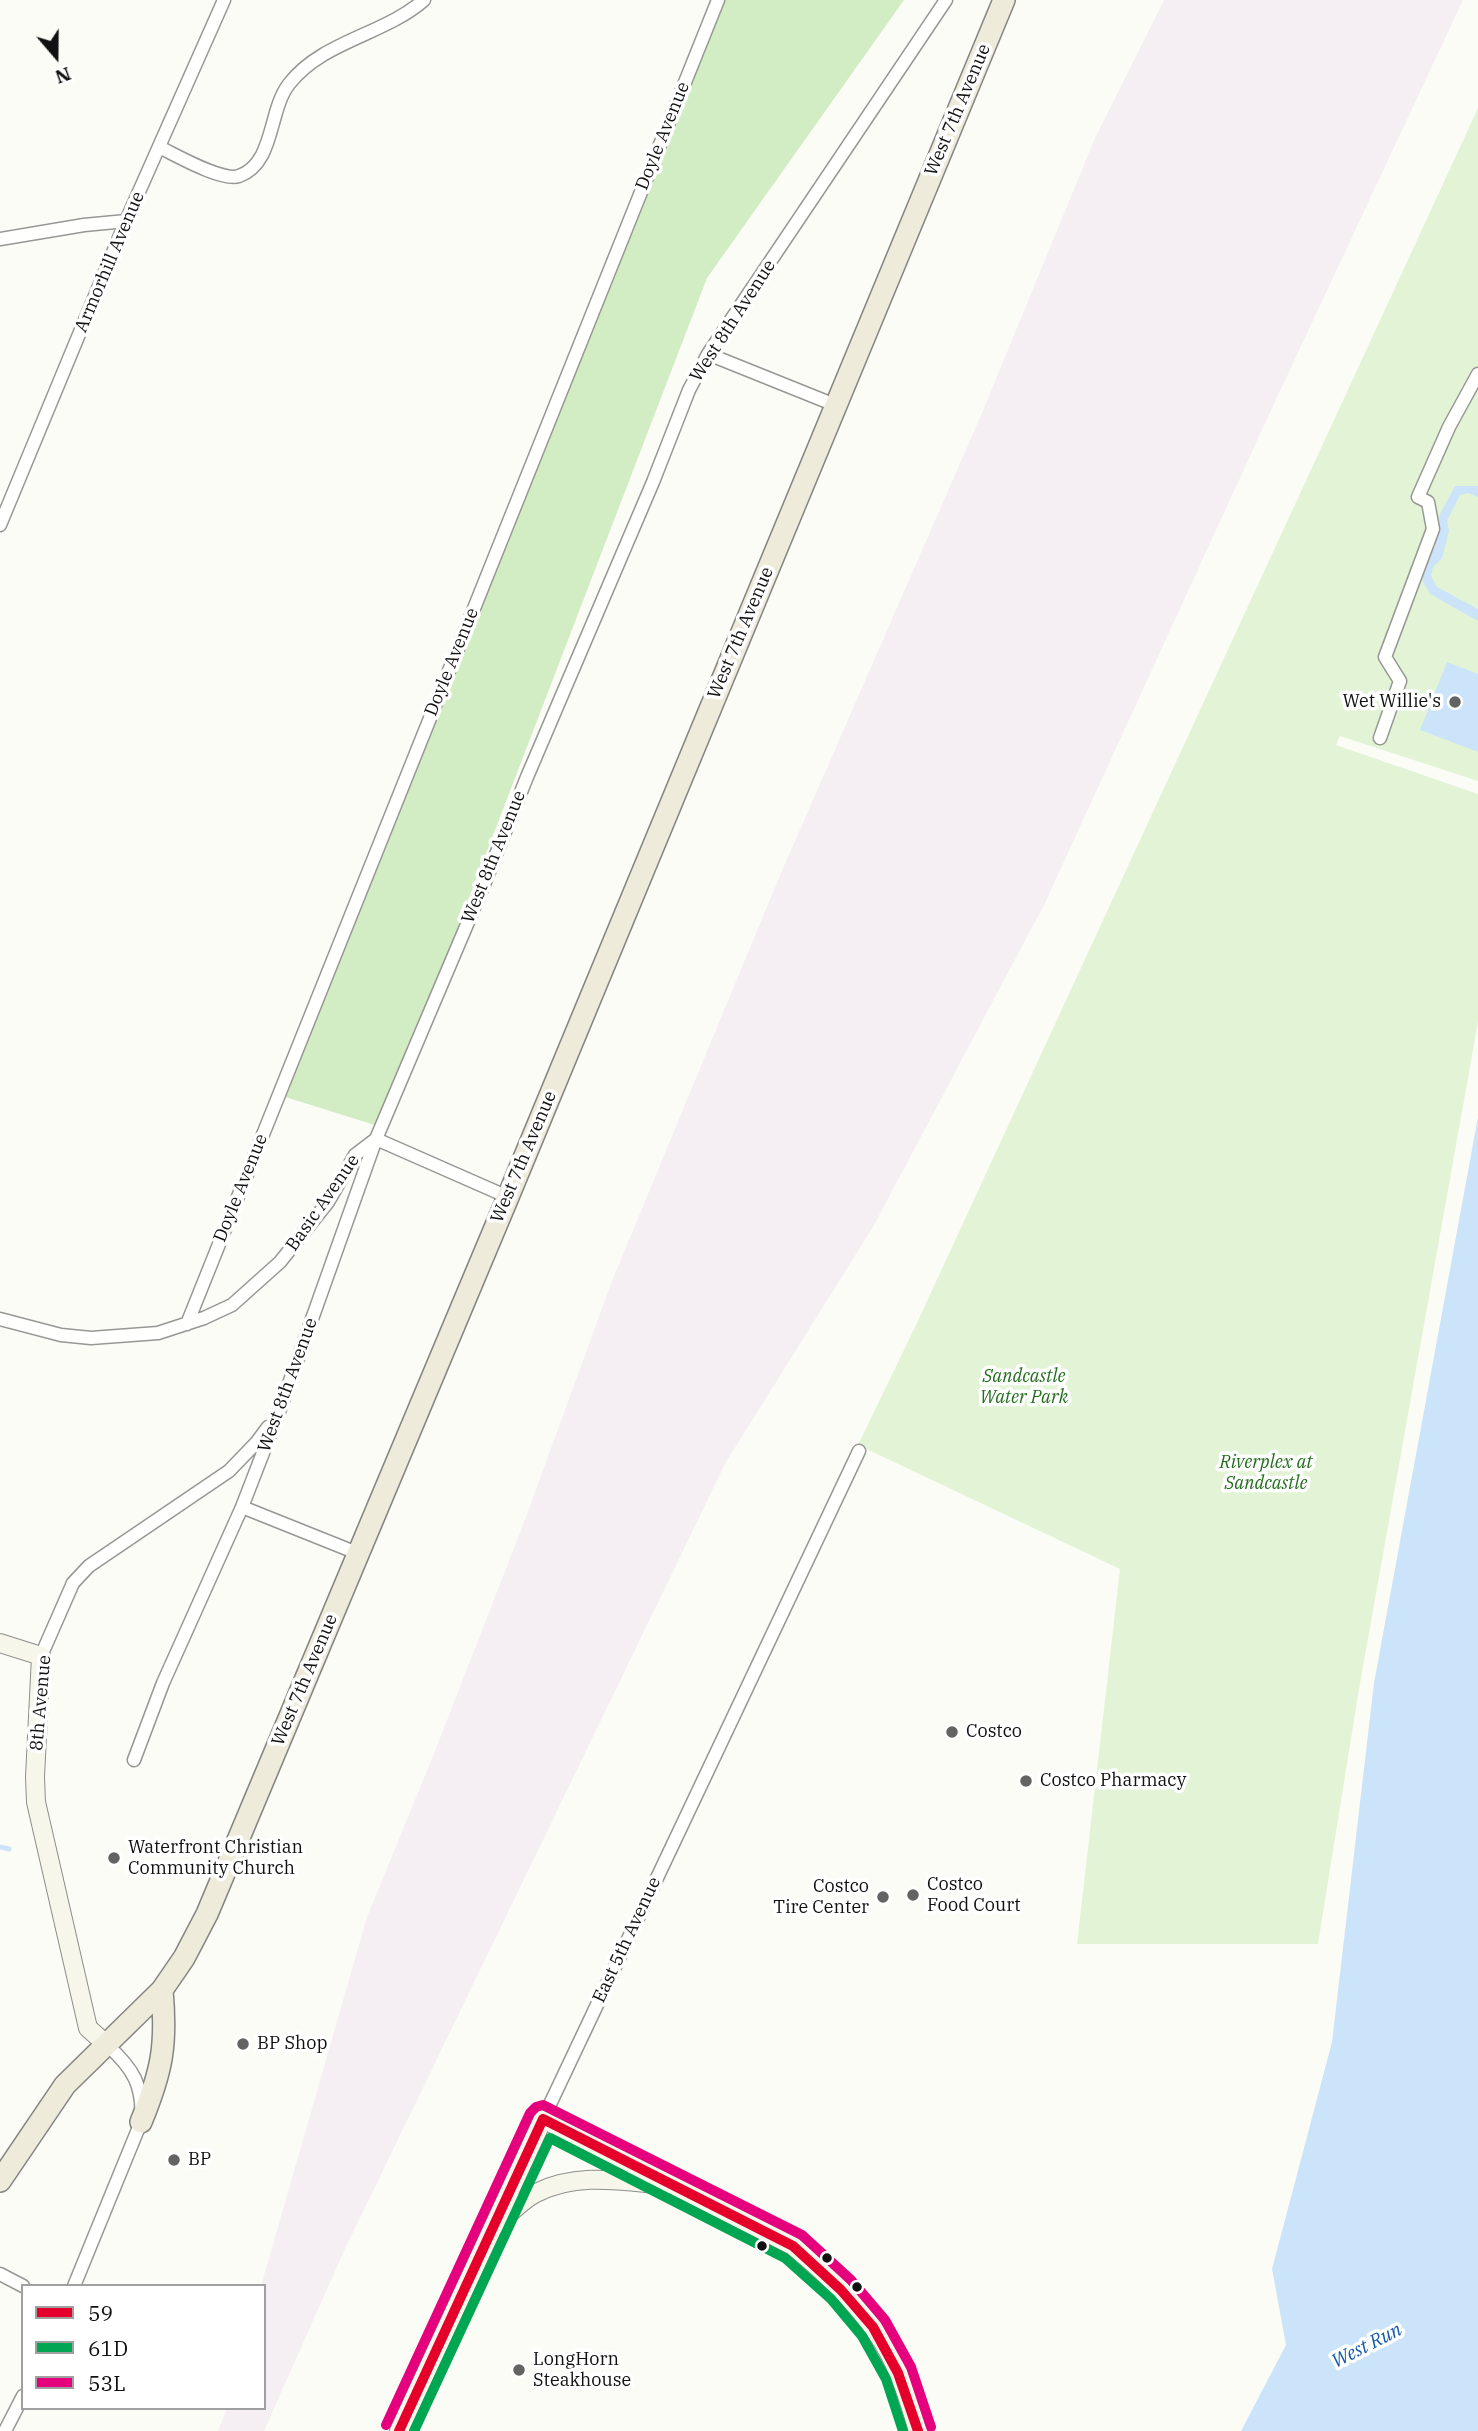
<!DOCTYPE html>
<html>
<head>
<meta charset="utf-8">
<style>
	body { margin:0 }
	#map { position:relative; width:1478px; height:2431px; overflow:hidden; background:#fcfcf7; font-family:"IBM Plex Serif",serif }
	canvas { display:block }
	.legend { position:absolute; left:21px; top:2284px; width:245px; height:126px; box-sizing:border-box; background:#fff; border:2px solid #a0a0a0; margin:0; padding:9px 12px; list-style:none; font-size:21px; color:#111 }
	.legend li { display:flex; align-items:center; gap:14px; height:35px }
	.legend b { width:35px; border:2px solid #a0a0a0 }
	.north { position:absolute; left:21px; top:21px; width:70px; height:70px; -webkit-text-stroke:5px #fff; paint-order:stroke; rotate:160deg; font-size:19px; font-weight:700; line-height:28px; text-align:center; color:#111 }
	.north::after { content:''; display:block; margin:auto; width:24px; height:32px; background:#111; clip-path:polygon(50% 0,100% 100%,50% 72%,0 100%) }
</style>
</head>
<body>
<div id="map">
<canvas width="1478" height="2431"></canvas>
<ul class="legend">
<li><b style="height:9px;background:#e4002b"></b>59</li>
<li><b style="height:9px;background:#00a651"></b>61D</li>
<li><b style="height:9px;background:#e5007d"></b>53L</li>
</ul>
<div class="north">N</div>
</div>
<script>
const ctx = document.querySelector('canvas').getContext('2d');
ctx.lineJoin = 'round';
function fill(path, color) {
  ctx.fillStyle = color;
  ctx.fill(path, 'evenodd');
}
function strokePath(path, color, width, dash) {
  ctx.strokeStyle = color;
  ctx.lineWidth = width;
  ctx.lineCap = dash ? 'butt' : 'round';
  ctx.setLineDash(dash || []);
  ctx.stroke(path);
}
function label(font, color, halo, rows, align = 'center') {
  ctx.font = font + ' "IBM Plex Serif",serif';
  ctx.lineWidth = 7;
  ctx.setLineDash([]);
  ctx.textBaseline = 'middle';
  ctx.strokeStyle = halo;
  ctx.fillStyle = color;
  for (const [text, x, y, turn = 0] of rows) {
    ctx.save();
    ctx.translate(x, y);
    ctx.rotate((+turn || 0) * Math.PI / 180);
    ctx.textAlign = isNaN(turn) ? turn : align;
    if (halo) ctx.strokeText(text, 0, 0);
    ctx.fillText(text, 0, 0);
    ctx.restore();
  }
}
const industrial = new Path2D(`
	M 1164,0 L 1463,0 L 1273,406 L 1045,903 L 873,1227 L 726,1462 L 344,2251 L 264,2431 L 218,2431 L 227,2408 L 264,2408 L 264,2286 L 261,2286 L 367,1917 L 433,1756 L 523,1525 L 612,1281 L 778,880 L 982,413 L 1095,138 Z`);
const green = new Path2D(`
	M 1478,108 L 1478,781 L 1340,736 L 1336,745 L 1478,794 L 1478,1022 L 1359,1689 L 1318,1944 L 1077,1944 L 1120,1569 L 858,1445 L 916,1325 Z`);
const forest = new Path2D(`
	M 715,0 L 904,0 L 707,278 L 381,1127 L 279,1095 Z`);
const water = new Path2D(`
	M 1455,486 L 1478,486 L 1478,497 L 1468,493 L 1460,495 L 1447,521 L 1449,531 L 1442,558 L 1433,567 L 1431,576 L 1437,587 L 1478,609 L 1478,621 L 1430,594 L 1423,582 L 1422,574 L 1427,559 L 1435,547 L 1439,516 Z
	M 1447,662 L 1478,674 L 1478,752 L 1420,730 Z
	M 1478,1117 L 1478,2431 L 1241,2431 L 1286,2345 L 1272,2269 L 1332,2042 L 1374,1683 Z`);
const stream = new Path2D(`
	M 0,1847 L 9,1849`);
const street = new Path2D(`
	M 159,147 C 176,155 222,182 239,176 C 275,163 268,111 289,84 C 322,41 384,35 424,0
	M 0,239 L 84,225 L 126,221
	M 708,354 L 835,405
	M 0,525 L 126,221 L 224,0
	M 1380,738 L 1400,681 L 1385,657 L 1433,529 L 1428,502 L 1418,497 L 1449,427 L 1478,374
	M 0,1319 L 61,1335 L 91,1338 L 158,1333 L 204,1318 L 232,1305 L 280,1262 L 328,1202 L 355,1155 L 376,1139 L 508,1197
	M 187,1324 L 718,0
	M 242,1507 L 357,1553
	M 41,1656 L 73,1583 L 89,1566 L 229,1471 L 256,1443 L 268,1427
	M 134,1760 L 163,1683 L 242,1507 L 280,1409 L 376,1139 L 485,882 L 527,777 L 653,482 L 689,390 L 708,354 L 946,0
	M 543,2119 L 859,1451
	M 0,2274 L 23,2286
	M 74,2286 L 141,2122 C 144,2086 133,2068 107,2045
	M 5,2431 L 23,2396`);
const secondary = new Path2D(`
	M 0,1643 L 41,1656 L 35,1777 L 36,1802 L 88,2028 L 107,2045
	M 498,2224 C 509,2214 522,2200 536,2193 C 577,2172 621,2181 666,2185
	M 399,2431 L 543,2119 L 793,2246 C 826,2273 859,2304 882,2341 C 899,2368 909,2400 918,2431`);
const primary = new Path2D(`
	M 141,2122 C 162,2071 167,2045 162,1990
	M 0,2181 L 65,2085 L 162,1990 L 184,1958 L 207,1914 L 508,1197 L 1004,0`);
const bus1 = new Path2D(`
	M 543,2119 L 793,2246 L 841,2290 L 873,2327 L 898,2373 L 918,2431
	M 399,2431 L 543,2119`);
const bus2 = new Path2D(`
	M 414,2431 L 550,2138 L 785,2258 L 831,2299 L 862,2336 L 886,2379 L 903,2431`);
const bus3 = new Path2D(`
	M 386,2425 L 530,2113 L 536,2107 L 543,2105 L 802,2235 L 851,2280 L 885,2320 L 911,2367 L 931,2427`);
const markers = [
	[1455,702,7,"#636362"],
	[952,1732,7,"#636362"],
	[1026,1781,7,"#636362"],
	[114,1858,7,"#636362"],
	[913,1895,7,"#636362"],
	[883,1897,7,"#636362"],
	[243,2044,7,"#636362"],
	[174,2160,7,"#636362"],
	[762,2246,6,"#111"],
	[827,2258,6,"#111"],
	[857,2287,6,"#111"],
	[519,2370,7,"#636362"]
];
const streetNames = [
	["West 7th Avenue",958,110,-67],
	["Doyle Avenue",663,136,-68],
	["Armorhill Avenue",110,262,-67],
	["West 8th Avenue",733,321,-57],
	["West 7th Avenue",741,633,-67],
	["Doyle Avenue",452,662,-68],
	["West 8th Avenue",494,857,-68],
	["West 7th Avenue",524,1157,-67],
	["Doyle Avenue",241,1188,-68],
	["Basic Avenue",323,1203,-55],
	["West 8th Avenue",288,1385,-70],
	["West 7th Avenue",305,1680,-67],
	["8th Avenue",41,1703,-85],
	["East 5th Avenue",627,1940,-65]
];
const poiNames = [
	["Wet Willie's",1441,702,"right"],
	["Costco",966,1732],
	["Costco Pharmacy",1040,1781],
	["Waterfront Christian",128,1848],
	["Community Church",128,1869],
	["Costco",927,1885],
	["Food Court",927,1906],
	["Costco",869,1887,"right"],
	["Tire Center",869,1908,"right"],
	["BP Shop",257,2044],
	["BP",188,2160],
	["LongHorn",533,2360],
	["Steakhouse",533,2381]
];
const parkNames = [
	["Sandcastle",1024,1377],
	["Water Park",1024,1398],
	["Riverplex at",1266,1463],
	["Sandcastle",1266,1484]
];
const waterNames = [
	["West Run",1367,2346,-27]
];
fill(industrial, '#f5eff3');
fill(green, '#e3f4d6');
fill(forest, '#d2ecc3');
fill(water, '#cbe4f9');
strokePath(stream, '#cbe4f9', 5);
strokePath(street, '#979795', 15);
strokePath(secondary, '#8d8d8b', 20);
strokePath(primary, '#848482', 24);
strokePath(street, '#fffffe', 12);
strokePath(secondary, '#f6f6eb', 18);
strokePath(primary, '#eeebda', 21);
strokePath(bus1, '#e4002b', 10);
strokePath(bus2, '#00a651', 10);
strokePath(bus3, '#e5007d', 10);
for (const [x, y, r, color] of markers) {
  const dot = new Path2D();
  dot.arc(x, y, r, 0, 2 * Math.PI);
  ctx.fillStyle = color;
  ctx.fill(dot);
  strokePath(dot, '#fff', 2.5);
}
label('18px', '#111', '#fff', streetNames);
label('18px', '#111', '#fff', poiNames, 'left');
label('italic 18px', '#236e1c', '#fff', parkNames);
label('italic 19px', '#1157ab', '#fff', waterNames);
</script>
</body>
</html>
